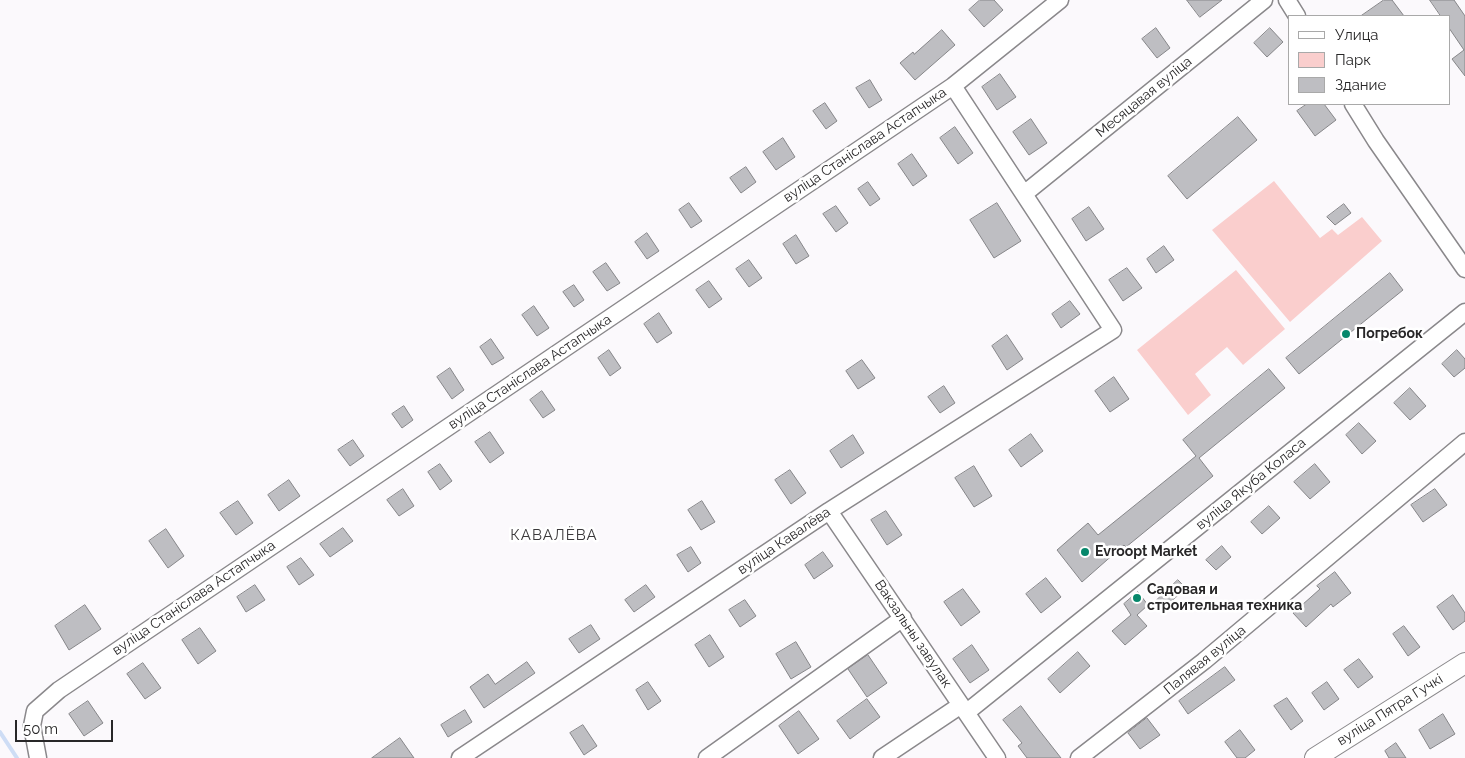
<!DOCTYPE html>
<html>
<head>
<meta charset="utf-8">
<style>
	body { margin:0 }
	#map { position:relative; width:1465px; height:758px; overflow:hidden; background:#fbf9fc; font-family:Raleway,sans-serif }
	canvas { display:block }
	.legend { position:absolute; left:1288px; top:15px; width:162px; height:90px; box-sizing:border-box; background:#fff; border:1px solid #a9a9a9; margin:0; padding:6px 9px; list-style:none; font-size:15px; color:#282728 }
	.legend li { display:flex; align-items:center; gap:10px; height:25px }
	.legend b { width:25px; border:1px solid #a9a9a9 }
	.scale { position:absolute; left:15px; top:720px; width:98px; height:22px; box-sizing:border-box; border:2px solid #282728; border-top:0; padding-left:6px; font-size:15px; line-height:18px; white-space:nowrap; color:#282728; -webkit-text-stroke:4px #fff; paint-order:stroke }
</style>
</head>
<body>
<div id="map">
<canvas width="1465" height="758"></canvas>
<ul class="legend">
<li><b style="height:6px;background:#fff"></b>Улица</li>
<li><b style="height:14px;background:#facecd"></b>Парк</li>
<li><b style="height:14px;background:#bebec2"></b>Здание</li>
</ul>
<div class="scale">50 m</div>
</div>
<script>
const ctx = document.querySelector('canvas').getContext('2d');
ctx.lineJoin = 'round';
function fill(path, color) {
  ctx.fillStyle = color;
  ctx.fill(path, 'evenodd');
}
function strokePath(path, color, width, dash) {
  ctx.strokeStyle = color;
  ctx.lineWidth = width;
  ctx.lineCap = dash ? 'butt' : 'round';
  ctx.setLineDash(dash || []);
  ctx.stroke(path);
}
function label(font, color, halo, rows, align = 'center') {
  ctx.font = font + ' Raleway,sans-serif';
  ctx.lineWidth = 5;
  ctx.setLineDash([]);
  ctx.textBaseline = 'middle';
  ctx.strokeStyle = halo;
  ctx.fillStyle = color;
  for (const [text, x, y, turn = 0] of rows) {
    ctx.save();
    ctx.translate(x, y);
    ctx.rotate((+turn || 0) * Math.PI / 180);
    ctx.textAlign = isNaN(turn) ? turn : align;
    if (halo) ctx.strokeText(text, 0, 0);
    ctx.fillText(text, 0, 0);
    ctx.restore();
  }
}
const green = new Path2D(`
	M 1274,181 L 1320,238 L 1332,229 L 1338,235 L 1362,217 L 1382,241 L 1290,322 L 1212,230 Z
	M 1236,270 L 1285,329 L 1243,365 L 1227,347 L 1195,374 L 1211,395 L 1188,415 L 1137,350 Z`);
const stream = new Path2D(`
	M 0,732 L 17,758`);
const building = new Path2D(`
	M 980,0 L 994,0 L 1003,10 L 984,27 L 969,10 Z
	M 1187,0 L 1222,0 L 1200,17 Z
	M 1384,0 L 1392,0 L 1404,16 L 1361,16 Z
	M 1430,0 L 1454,0 L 1465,16 L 1465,76 L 1452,59 L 1464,50 L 1449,28 L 1449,16 L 1441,16 Z
	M 1156,28 L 1170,48 L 1157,58 L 1142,39 Z
	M 1270,28 L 1283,42 L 1267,57 L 1254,43 Z
	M 942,30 L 955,45 L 915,80 L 900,63 L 913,52 L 914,54 Z
	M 1000,74 L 1016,97 L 997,110 L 982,87 Z
	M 870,80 L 882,100 L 869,108 L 856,88 Z
	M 825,103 L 837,121 L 826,129 L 813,111 Z
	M 1307,104 L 1324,104 L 1336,120 L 1315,136 L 1297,111 Z
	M 1238,117 L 1257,140 L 1187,199 L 1168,176 Z
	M 1031,119 L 1047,143 L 1029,155 L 1013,132 Z
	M 955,127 L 973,153 L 958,164 L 940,138 Z
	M 783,138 L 795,157 L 776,170 L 763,152 Z
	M 912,154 L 927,176 L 913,186 L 898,164 Z
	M 746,167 L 756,182 L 741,193 L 730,178 Z
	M 868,182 L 880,199 L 870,206 L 858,189 Z
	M 689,203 L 702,221 L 691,228 L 679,210 Z
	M 997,203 L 1021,241 L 994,258 L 970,220 Z
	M 1344,204 L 1351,213 L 1335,225 L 1327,217 Z
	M 836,206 L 848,223 L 836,232 L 823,214 Z
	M 1089,207 L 1104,229 L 1086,241 L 1072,219 Z
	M 647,233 L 659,251 L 647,259 L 635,242 Z
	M 796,235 L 809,256 L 796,264 L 783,244 Z
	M 1164,246 L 1174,260 L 1156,273 L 1147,259 Z
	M 749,260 L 762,278 L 749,287 L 736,269 Z
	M 606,263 L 620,283 L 607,291 L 593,272 Z
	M 1127,268 L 1142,288 L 1123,301 L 1109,280 Z
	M 1390,273 L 1403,290 L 1299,374 L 1286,358 Z
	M 709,281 L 722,299 L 709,308 L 696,290 Z
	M 574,285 L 584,300 L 574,307 L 563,292 Z
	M 1070,301 L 1080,314 L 1061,328 L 1052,314 Z
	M 534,306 L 549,328 L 537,336 L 522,315 Z
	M 659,313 L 672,333 L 657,343 L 644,324 Z
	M 1007,335 L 1023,359 L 1007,370 L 992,346 Z
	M 491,339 L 504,358 L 492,365 L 480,347 Z
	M 609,350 L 621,368 L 610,376 L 598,358 Z
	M 1457,350 L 1465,359 L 1465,368 L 1454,377 L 1442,364 Z
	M 862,360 L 875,378 L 858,389 L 846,371 Z
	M 450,368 L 464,390 L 452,399 L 437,377 Z
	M 1269,369 L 1285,388 L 1199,458 L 1213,476 L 1126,547 L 1124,545 L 1082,582 L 1057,550 L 1088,523 L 1098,535 L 1196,456 L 1183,440 Z
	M 1114,377 L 1129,399 L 1110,412 L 1095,391 Z
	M 944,386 L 955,403 L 940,413 L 928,397 Z
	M 1410,388 L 1426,406 L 1410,420 L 1394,403 Z
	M 542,391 L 555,410 L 543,418 L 530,400 Z
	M 404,406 L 413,420 L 402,428 L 392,414 Z
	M 1359,423 L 1376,441 L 1362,454 L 1346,435 Z
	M 490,432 L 504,453 L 490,463 L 475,442 Z
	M 1031,434 L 1043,451 L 1021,467 L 1009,450 Z
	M 853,435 L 864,453 L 841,468 L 830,451 Z
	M 353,440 L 364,456 L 350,466 L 338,450 Z
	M 440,464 L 452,481 L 440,490 L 428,472 Z
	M 1315,464 L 1330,482 L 1310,499 L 1294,482 Z
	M 974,466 L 992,496 L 974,507 L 955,478 Z
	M 790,470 L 806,493 L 791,504 L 775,480 Z
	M 289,480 L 300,496 L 279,511 L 268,495 Z
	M 403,489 L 414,506 L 399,516 L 387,500 Z
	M 1435,489 L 1447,505 L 1423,522 L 1411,505 Z
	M 238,501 L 253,523 L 236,535 L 220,513 Z
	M 702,501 L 715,522 L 701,530 L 688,510 Z
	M 1269,506 L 1280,518 L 1262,534 L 1251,522 Z
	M 886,511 L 902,535 L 887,545 L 871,520 Z
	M 343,528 L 353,541 L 330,557 L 320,544 Z
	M 166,529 L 184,556 L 168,568 L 149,541 Z
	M 1222,546 L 1231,557 L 1216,570 L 1206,560 Z
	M 691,547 L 701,563 L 688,572 L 677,555 Z
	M 823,552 L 833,566 L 814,579 L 805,565 Z
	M 301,558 L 314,575 L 299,585 L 287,567 Z
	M 1335,572 L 1351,593 L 1333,607 L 1331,604 L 1306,627 L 1293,613 L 1320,589 L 1317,586 Z
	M 1046,578 L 1061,597 L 1041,613 L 1026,594 Z
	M 1178,580 L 1186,588 L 1164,608 L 1157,600 Z
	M 255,585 L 265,600 L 246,612 L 237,597 Z
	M 646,585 L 655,597 L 634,612 L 625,600 Z
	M 963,589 L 980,612 L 961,626 L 944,602 Z
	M 1138,592 L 1148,605 L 1137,615 L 1147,626 L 1125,645 L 1112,631 L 1131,615 L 1124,604 Z
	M 1453,595 L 1465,613 L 1465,621 L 1453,630 L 1437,607 Z
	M 745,600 L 756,616 L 740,627 L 729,610 Z
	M 85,605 L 101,629 L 69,650 L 55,626 Z
	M 591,625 L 600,639 L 579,653 L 569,639 Z
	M 1404,626 L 1420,647 L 1408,656 L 1393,634 Z
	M 200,628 L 216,651 L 198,664 L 182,640 Z
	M 710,635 L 724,657 L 709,667 L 695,645 Z
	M 796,642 L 811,667 L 791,679 L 776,654 Z
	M 972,645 L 989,670 L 970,683 L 953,659 Z
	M 1078,652 L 1090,666 L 1060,693 L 1048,679 Z
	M 868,655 L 887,683 L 867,697 L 848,669 Z
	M 1359,659 L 1373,677 L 1358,688 L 1344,670 Z
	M 527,662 L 535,673 L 484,708 L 470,687 L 488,674 L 495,684 Z
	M 143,663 L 161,688 L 145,699 L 127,674 Z
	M 1225,667 L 1235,680 L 1188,714 L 1179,701 Z
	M 648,682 L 661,701 L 648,710 L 636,690 Z
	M 1327,682 L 1339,699 L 1324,710 L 1312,693 Z
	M 1287,698 L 1303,721 L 1291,730 L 1274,706 Z
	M 867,699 L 880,717 L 850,739 L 837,721 Z
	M 88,701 L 103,723 L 84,736 L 69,714 Z
	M 1021,706 L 1039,730 L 1061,758 L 1027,758 L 1018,746 L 1022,743 L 1003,720 Z
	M 465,710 L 472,722 L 448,737 L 441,725 Z
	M 799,711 L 819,739 L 798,754 L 779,726 Z
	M 1443,714 L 1455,734 L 1430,749 L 1419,730 Z
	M 1147,718 L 1160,735 L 1140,749 L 1128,733 Z
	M 583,725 L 597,746 L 584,755 L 570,733 Z
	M 1240,730 L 1255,750 L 1245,758 L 1237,758 L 1225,742 Z
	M 400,738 L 414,758 L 372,758 Z
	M 1396,743 L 1406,758 L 1389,758 L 1385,751 Z`);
const minor = new Path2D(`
	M 1287,0 L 1297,16
	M 1353,104 L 1376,141 L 1465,269
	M 1024,194 L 1264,0
	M 829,511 L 997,758
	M 967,712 L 1465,312
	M 38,758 L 32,726 L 35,711 L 59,690 L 953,86 L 1060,0
	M 460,758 L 829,511 L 1113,330 L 953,86
	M 707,758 L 903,618
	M 882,758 L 961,705
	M 1079,758 L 1204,661 L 1465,442`);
const tertiary = new Path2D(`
	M 1315,758 L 1465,663`);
const markers = [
	[1346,334,5,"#06876b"],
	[1085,552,5,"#06876b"],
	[1137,598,5,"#06876b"]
];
const streetNames = [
	["Месяцавая вуліца",1144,97,-39],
	["вуліца Станіслава Астапчыка",865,145,-34],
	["вуліца Станіслава Астапчыка",530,372,-34],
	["вуліца Якуба Коласа",1251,484,-39],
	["вуліца Кавалёва",784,541,-34],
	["вуліца Станіслава Астапчыка",194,598,-34],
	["Вакзальны завулак",913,634,56],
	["Палявая вуліца",1205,660,-39],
	["вуліца Пятра Гучкі",1390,710,-32]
];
const poiNames = [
	["Погребок",1356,334],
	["Evroopt Market",1095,552],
	["Садовая и",1147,590],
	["строительная техника",1147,606]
];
const neighbourhoodNames = [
	["КАВАЛЁВА",554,535]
];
fill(green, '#facecd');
strokePath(stream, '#ceddf5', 4);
fill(building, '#bebec2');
strokePath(building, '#868689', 1);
strokePath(minor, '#8a888b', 19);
strokePath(tertiary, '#8a888b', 22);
strokePath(minor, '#fff', 16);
strokePath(tertiary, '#fff', 20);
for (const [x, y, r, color] of markers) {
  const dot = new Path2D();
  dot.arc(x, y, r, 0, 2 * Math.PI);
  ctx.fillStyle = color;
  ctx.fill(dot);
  strokePath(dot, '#fff', 2);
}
label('14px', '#282728', '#fff', streetNames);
label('bold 14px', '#282728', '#fff', poiNames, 'left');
ctx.letterSpacing = '1px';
label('15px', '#3b393b', '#fff', neighbourhoodNames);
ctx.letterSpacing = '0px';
</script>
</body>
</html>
